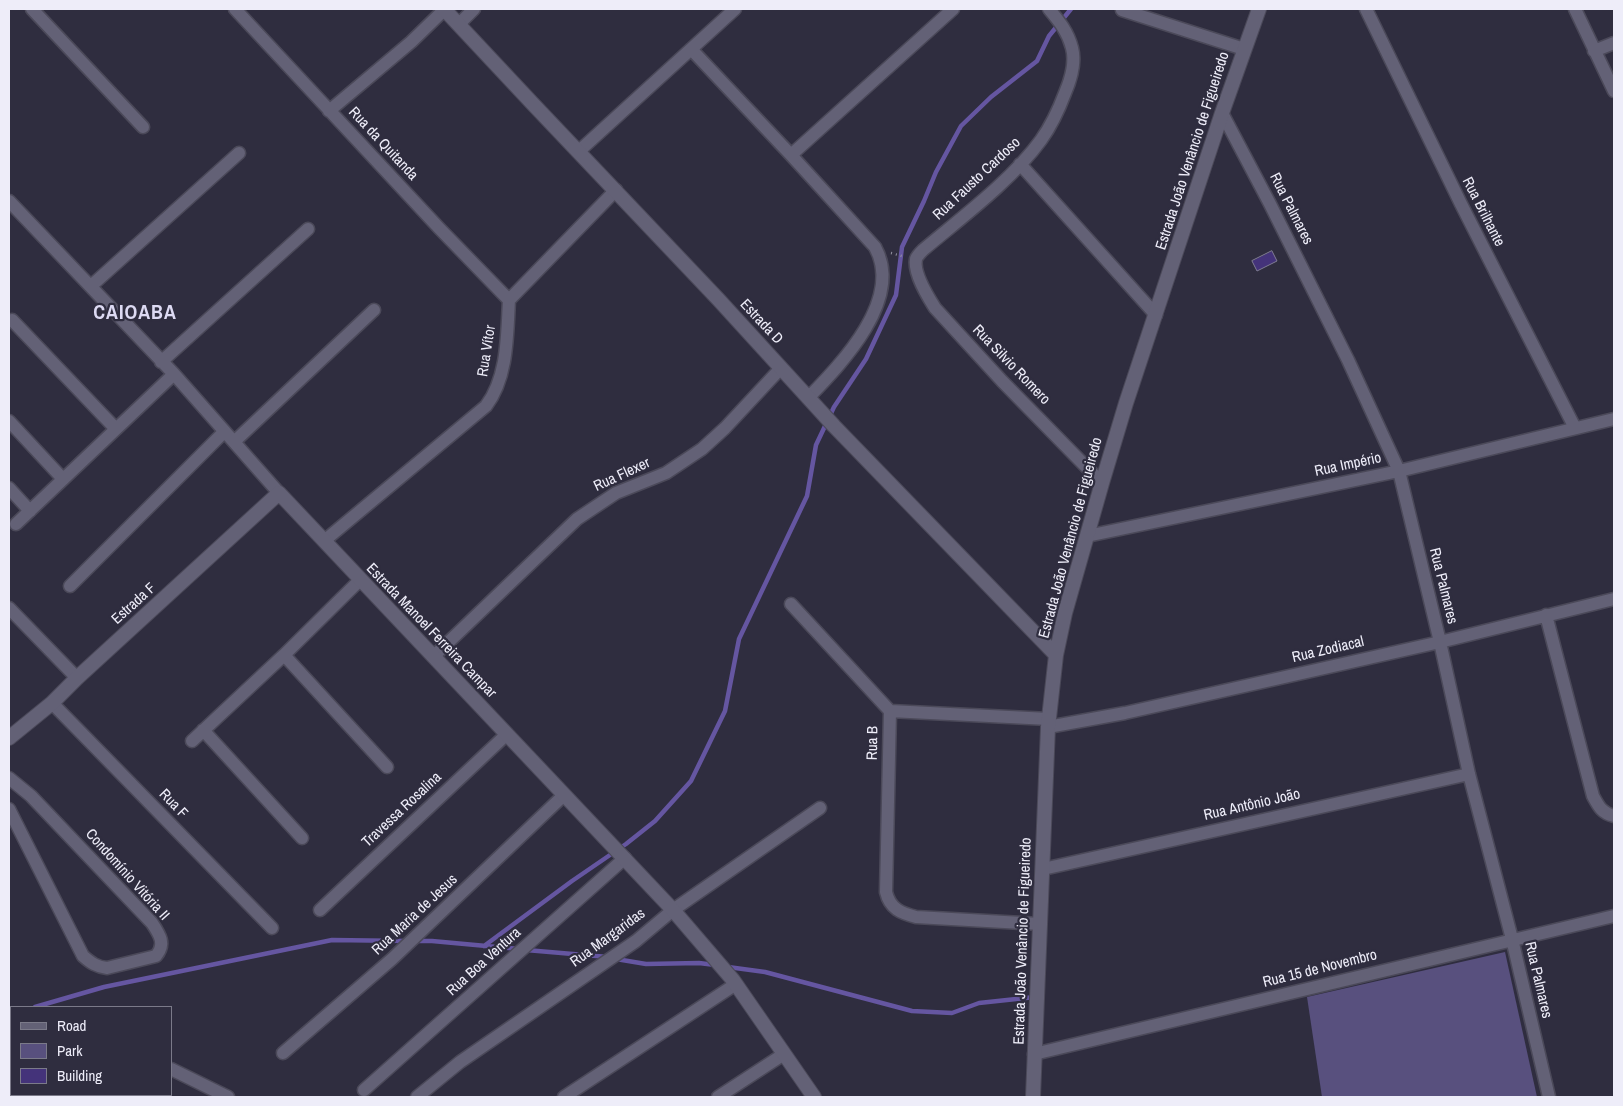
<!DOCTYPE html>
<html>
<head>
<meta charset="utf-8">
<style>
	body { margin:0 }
	#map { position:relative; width:1623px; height:1106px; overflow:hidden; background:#2f2d3f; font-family:"Archivo Narrow",sans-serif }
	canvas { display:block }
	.frame { position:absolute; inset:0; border:10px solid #eeedf9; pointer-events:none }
	.legend { position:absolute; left:10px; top:1006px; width:162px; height:90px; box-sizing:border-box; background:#2f2d3f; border:1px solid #7b7a89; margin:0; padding:6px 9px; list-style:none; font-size:15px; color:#eeedf9 }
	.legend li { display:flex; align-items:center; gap:10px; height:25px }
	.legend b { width:25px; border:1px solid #7b7a89 }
</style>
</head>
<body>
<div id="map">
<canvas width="1623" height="1106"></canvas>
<div class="frame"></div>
<ul class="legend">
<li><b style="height:6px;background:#636176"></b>Road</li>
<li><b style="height:14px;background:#58507e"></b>Park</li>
<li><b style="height:14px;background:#44337a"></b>Building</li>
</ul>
</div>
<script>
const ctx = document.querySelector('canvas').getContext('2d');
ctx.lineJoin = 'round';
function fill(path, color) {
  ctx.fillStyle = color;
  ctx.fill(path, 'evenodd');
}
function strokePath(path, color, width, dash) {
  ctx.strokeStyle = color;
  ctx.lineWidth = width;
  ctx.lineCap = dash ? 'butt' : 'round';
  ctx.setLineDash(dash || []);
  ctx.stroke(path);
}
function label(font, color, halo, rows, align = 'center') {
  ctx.font = font + ' "Archivo Narrow",sans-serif';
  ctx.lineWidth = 4.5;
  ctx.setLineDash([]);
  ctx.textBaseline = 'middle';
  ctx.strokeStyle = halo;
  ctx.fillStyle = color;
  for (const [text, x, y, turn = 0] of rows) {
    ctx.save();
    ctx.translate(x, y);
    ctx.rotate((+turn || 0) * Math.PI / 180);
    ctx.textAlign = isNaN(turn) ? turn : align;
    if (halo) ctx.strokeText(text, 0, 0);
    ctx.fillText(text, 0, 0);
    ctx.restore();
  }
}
const green = new Path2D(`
	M 1505,952 L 1537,1097 L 1322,1097 L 1307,997 Z`);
const stream = new Path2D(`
	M 414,941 L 432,941 L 519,949
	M 484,946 L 572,881 L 626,844 L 655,821 L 691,781 L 725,711 L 739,639 L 807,496 L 816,445 L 834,407 L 866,359 L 896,295 L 902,247 L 924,201 L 936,172 L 961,126 L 991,97 L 1037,61 L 1049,36 L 1071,9
	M 526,950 L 608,957
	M 616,959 L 646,964 L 699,963 L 715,965
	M 728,967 L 765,972 L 912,1011 L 952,1013 L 979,1003 L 1035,997
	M 35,1007 L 104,987 L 332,940 L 407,941
	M 9,1022 L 11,1021`);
const building = new Path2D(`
	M 1272,251 L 1277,261 L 1257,271 L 1252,261 Z`);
const path = new Path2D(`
	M 891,253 L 905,257`);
const minor = new Path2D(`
	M 32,9 L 143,127
	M 235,9 L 439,228 L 509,300
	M 1049,9 C 1059,21 1068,32 1072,48 C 1076,63 1071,79 1065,93 C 1059,109 1051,126 1041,140 C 1012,180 961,218 923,250 C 921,252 917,256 916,259 C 913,273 928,297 935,308 L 1002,381 L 1102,483
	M 1366,9 L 1461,204 L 1575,428
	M 1575,9 L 1614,91
	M 1122,10 L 1244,49
	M 459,24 L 474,9
	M 691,49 L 791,155 L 875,247 C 904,299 842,363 809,397
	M 1594,51 L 1614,43
	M 329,111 L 411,42 L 445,9
	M 1222,113 L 1270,204 L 1348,360 L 1399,471 L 1440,642 L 1469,774 L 1512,939 L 1549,1097
	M 578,152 L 735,9
	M 791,155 L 953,9
	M 1020,164 L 1156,315
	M 9,201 L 174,374 L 279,493
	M 91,286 L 239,153
	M 12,320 L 116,429
	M 161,362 L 308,229
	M 9,421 L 63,479
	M 235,441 L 374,310
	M 9,488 L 30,511
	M 16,524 L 174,374
	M 1087,536 L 1399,471 L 1614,419
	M 324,541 L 486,406 C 508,377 507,335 509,300 L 616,190
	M 70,586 L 224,432
	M 791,604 L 890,711 L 886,892 C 890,909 901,913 916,917 L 1040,924
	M 9,608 L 77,678
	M 1546,615 L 1593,796 C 1599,807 1602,813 1614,816
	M 284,655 L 387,767
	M 434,656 L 577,519 L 616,493 L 666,473 L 702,449 L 725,428 L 781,368
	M 52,703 L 272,928
	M 890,711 L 1049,719
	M 1048,727 L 1125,713 L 1440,642 L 1614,599
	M 203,730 L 302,838
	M 192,741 L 284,655 L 360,580
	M 9,778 L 31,796 L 152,923 C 160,935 166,944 156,956 L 107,968 C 97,967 91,963 83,956 L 9,809
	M 1043,869 L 1469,774
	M 320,910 L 507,734
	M 283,1053 L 392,959 L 564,795
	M 1034,1054 L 1614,916
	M 171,1069 L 228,1097
	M 364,1090 L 625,858
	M 96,1095 L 96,1097
	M 417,1097 L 460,1062 L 636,941 L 673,910 L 820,808
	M 564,1097 L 736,984
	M 718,1097 L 784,1054`);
const tertiary = new Path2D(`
	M 444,9 L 532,103 L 718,299 L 834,426 L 1056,655
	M 9,738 L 52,703 L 77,678 L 279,493 L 673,910 L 733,980 L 814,1097
	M 1033,1097 L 1048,727 L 1056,655 L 1065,613 L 1102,483 L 1126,403 L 1222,113 L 1259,9`);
const streetNames = [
	["Rua da Quitanda",383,144,47],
	["Estrada João Venâncio de Figueiredo",1193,151,-72],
	["Rua Fausto Cardoso",977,179,-43],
	["Rua Palmares",1291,209,63],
	["Rua Brilhante",1483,212,63],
	["Estrada D",761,322,47],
	["Rua Vítor",487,351,-81],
	["Rua Silvio Romero",1011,365,46],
	["Rua Império",1348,465,-12],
	["Rua Flexer",622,475,-25],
	["Estrada João Venâncio de Figueiredo",1071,538,-75],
	["Rua Palmares",1443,586,76],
	["Estrada F",134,604,-42],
	["Estrada Manoel Ferreira Campar",431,631,46],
	["Rua Zodiacal",1328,650,-13],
	["Rua B",873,743,-89],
	["Rua F",173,804,46],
	["Rua Antônio João",1252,805,-13],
	["Travessa Rosalina",402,810,-43],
	["Condomínio Vitória II",127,875,48],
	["Rua Maria de Jesus",415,915,-43],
	["Rua Margaridas",608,938,-36],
	["Estrada João Venâncio de Figueiredo",1023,941,-88],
	["Rua Boa Ventura",484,962,-42],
	["Rua 15 de Novembro",1320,969,-14],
	["Rua Palmares",1538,980,77]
];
const districtNames = [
	["CAIOABA",135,314]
];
fill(green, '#58507e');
strokePath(stream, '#6556a1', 4.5);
fill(building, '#44337a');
strokePath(building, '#807d93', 1);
strokePath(minor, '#4b4959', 15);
strokePath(tertiary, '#4b4959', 16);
strokePath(path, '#9695a4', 2.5, [1, 4]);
strokePath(minor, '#636176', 12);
strokePath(tertiary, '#636176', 14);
label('15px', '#eeedf9', '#2f2d3f', streetNames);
ctx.letterSpacing = '1px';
label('bold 20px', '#dddaf3', '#2f2d3f', districtNames);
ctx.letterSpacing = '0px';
</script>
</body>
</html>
